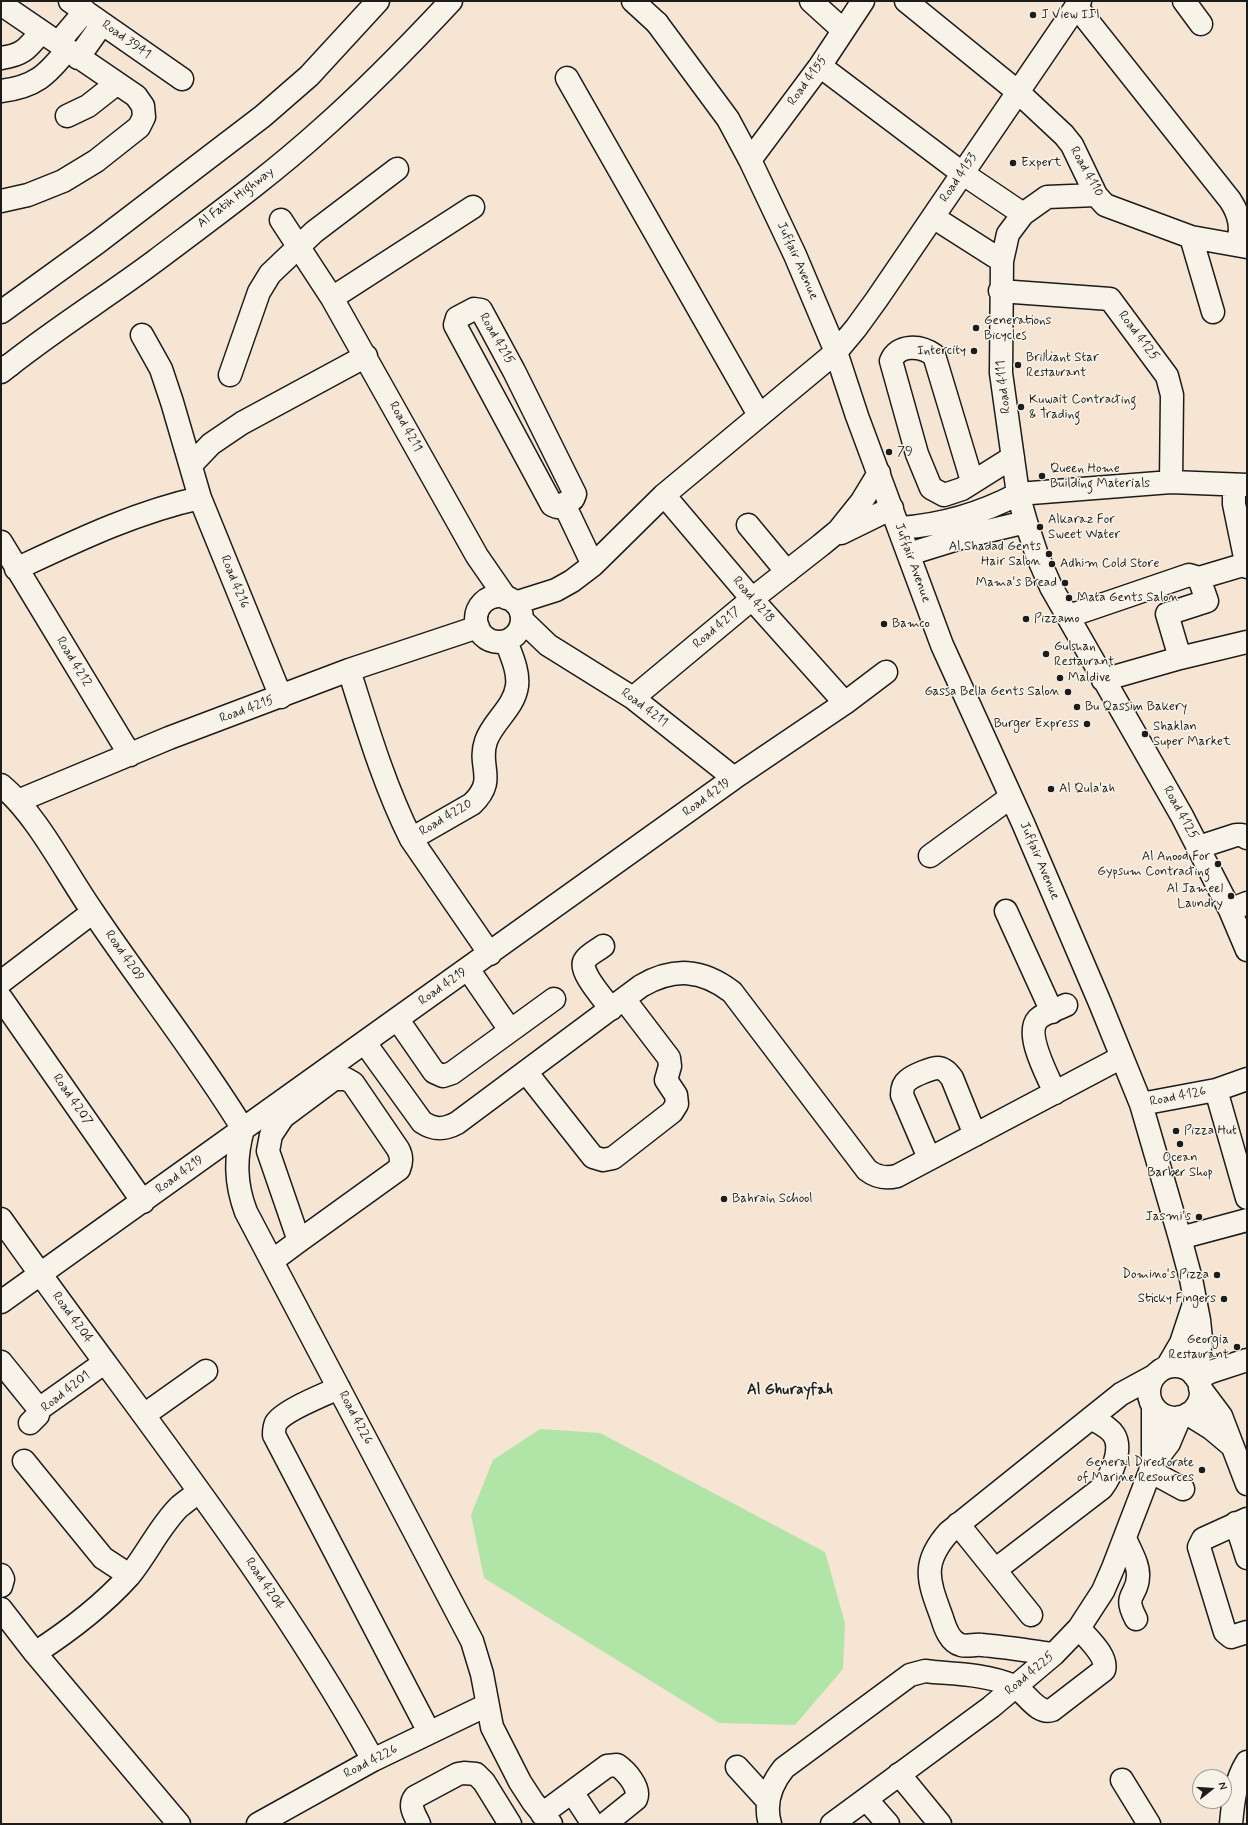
<!DOCTYPE html>
<html>
<head>
<meta charset="utf-8">
<style>
	body { margin:0 }
	#map { position:relative; width:1248px; height:1825px; overflow:hidden; background:#f6e5d3; font-family:Mynerve,sans-serif }
	canvas { display:block }
	.frame { position:absolute; inset:0; border:2px solid #1c1c1c; pointer-events:none }
	.north { position:absolute; left:1192px; top:1769px; width:40px; height:40px; box-sizing:border-box; background:#f7f3e8; border:1px solid #9f9d96; border-radius:50%; rotate:73deg; font-size:11px; font-weight:700; line-height:16px; text-align:center; color:#1c1c1c }
	.north::after { content:''; display:block; margin:auto; width:14px; height:18px; background:#1c1c1c; clip-path:polygon(50% 0,100% 100%,50% 72%,0 100%) }
</style>
</head>
<body>
<div id="map">
<canvas width="1248" height="1825"></canvas>
<div class="frame"></div>
<div class="north">N</div>
</div>
<script>
const ctx = document.querySelector('canvas').getContext('2d');
ctx.lineJoin = 'round';
function fill(path, color) {
  ctx.fillStyle = color;
  ctx.fill(path, 'evenodd');
}
function strokePath(path, color, width, dash) {
  ctx.strokeStyle = color;
  ctx.lineWidth = width;
  ctx.lineCap = dash ? 'butt' : 'round';
  ctx.setLineDash(dash || []);
  ctx.stroke(path);
}
function label(font, color, halo, rows, align = 'center') {
  ctx.font = font + ' Mynerve,sans-serif';
  ctx.lineWidth = 3;
  ctx.setLineDash([]);
  ctx.textBaseline = 'middle';
  ctx.strokeStyle = halo;
  ctx.fillStyle = color;
  for (const [text, x, y, turn = 0] of rows) {
    ctx.save();
    ctx.translate(x, y);
    ctx.rotate((+turn || 0) * Math.PI / 180);
    ctx.textAlign = isNaN(turn) ? turn : align;
    if (halo) ctx.strokeText(text, 0, 0);
    ctx.fillText(text, 0, 0);
    ctx.restore();
  }
}
const green = new Path2D(`
	M 540,1429 L 600,1433 L 825,1552 L 845,1623 L 843,1669 L 795,1725 L 719,1723 L 484,1578 L 471,1515 L 493,1460 Z`);
const minor = new Path2D(`
	M 70,1 L 182,79
	M 811,1 L 843,30
	M 906,1 L 1018,92 L 1064,135 L 1072,145 L 1096,195 L 1105,205 L 1191,237 L 1247,247
	M 1184,1 L 1201,24
	M 1,4 L 136,96 L 143,106 L 144,117 L 139,127 L 96,161 L 63,181 L 28,195 L 1,201
	M 1076,6 L 1230,200 C 1240,215 1242,228 1238,245
	M 657,23 L 728,119 L 750,160 L 795,255 L 836,352 L 857,416 L 942,645 L 1023,823 L 1100,1003 L 1141,1104 L 1180,1238 L 1191,1279 L 1199,1320 L 1201,1339 L 1199,1357 L 1194,1375
	M 58,43 L 85,11
	M 1,58 C 23,55 27,49 41,32
	M 78,58 L 102,24
	M 820,66 L 962,173 L 1023,214
	M 567,78 L 759,415
	M 1,91 C 35,87 47,75 67,50
	M 67,116 L 88,106 L 116,84
	M 750,160 L 820,66 L 863,1
	M 1096,195 L 1047,197 L 1023,214 L 1008,234 L 1002,261 L 1001,373 L 1018,494 L 1026,522 L 1037,555 L 1051,587 L 1182,816 L 1230,910 L 1247,950
	M 933,217 L 1002,261
	M 281,220 L 332,298 L 477,556 L 506,598
	M 1191,237 L 1213,312
	M 1000,291 L 1110,299 L 1167,376 L 1172,395 L 1171,482
	M 332,298 L 473,207
	M 474,309 L 481,310 L 514,371 L 575,494 L 573,499 L 557,507 L 552,505 L 455,325 L 457,318 Z
	M 142,335 L 161,369 L 172,402 L 200,498 L 281,697
	M 230,375 L 259,292 L 270,274 L 314,232 L 397,169
	M 191,465 L 211,444 L 242,423 L 366,356
	M 972,481 L 934,355 C 920,345 898,344 891,361 L 917,454 L 931,488 L 944,495 L 962,489 L 1013,457
	M 1234,485 L 1234,504 L 1247,567
	M 664,495 L 752,599 L 845,703
	M 564,504 L 593,565
	M 748,525 L 787,572
	M 900,528 C 943,525 980,514 1018,494 L 1171,482 L 1247,485
	M 841,533 L 892,508
	M 1,542 L 130,755
	M 909,554 L 967,536 L 1026,522
	M 16,569 C 76,541 136,512 200,498
	M 1199,578 L 1246,564
	M476 619a23 23 0 1 1 46 0a23 23 0 1 1-46 0Z
	M 515,603 L 556,590 L 572,581 L 593,565 L 664,495 L 836,352 L 856,328 L 877,299 L 1080,1
	M 1069,616 L 1189,575 L 1199,578 L 1207,601 L 1167,614 L 1180,658
	M 522,620 L 548,645 L 633,698 L 734,778
	M 349,670 C 367,727 384,785 411,839 L 490,954
	M 1103,680 L 1180,658 L 1247,642
	M 633,698 L 752,599 L 821,545 L 838,531 L 862,501 L 879,473
	M 1,785 C 38,816 65,872 93,912 C 142,985 197,1054 243,1129
	M 18,801 L 169,738 L 349,670 L 478,627
	M 411,839 L 472,804 C 498,779 477,767 486,741 C 493,721 514,708 517,686 C 519,671 511,655 506,641
	M 1199,847 L 1236,835 L 1242,835 L 1247,838
	M 930,856 L 1011,797
	M 1230,910 L 1247,903
	M 1006,911 L 1052,1012
	M 603,946 C 598,950 589,954 585,960 C 577,970 604,999 611,1009
	M 468,969 L 510,1030
	M 1,982 L 93,912
	M 1,998 L 143,1202
	M 398,1020 L 434,1072 L 443,1076 L 452,1073 L 554,999
	M 365,1043 L 422,1122 C 434,1130 444,1130 457,1123 L 641,986 C 674,967 702,969 732,992 L 867,1170 C 876,1177 885,1179 897,1176 L 1122,1057
	M 526,1072 L 593,1157 L 603,1160 L 613,1158 L 672,1112 L 677,1104 L 676,1095 L 666,1080 L 670,1066 L 669,1058 L 624,999
	M 1216,1090 L 1247,1198
	M 1055,1093 C 1048,1076 1024,1034 1038,1019 C 1044,1013 1058,1009 1066,1005
	M 1141,1104 L 1216,1090 L 1247,1079
	M 243,1129 C 235,1158 235,1183 246,1212 L 472,1641 L 482,1674 L 492,1727 L 520,1782 L 533,1802 L 551,1824
	M 929,1158 L 902,1095 C 902,1090 903,1084 907,1081 C 912,1076 933,1067 939,1068 C 945,1069 948,1073 952,1078 L 975,1135
	M 1,1219 C 127,1398 267,1568 373,1760
	M 1180,1238 L 1247,1220
	M 272,1261 L 299,1241 L 399,1169 C 402,1162 402,1156 398,1149 L 353,1083 L 346,1079 L 334,1079 L 283,1117 L 271,1135 L 268,1151 L 299,1241
	M 1,1302 L 734,778 L 845,703 L 886,672
	M 1,1362 L 39,1409
	M1149 1392a26 26 0 1 1 52 0a26 26 0 1 1-52 0Z
	M 1167,1367 L 1181,1343 L 1194,1304
	M 1197,1379 L 1210,1372 L 1247,1360
	M 339,1388 C 325,1394 283,1411 276,1423 C 274,1427 274,1431 274,1435 L 429,1732
	M 1200,1388 L 1221,1416 L 1247,1484
	M 1188,1414 L 1212,1429 L 1231,1445
	M 144,1415 L 206,1371
	M 30,1423 L 38,1415 L 39,1409 L 104,1363
	M 24,1461 L 103,1558 L 129,1575
	M 1153,1464 L 1169,1443 L 1180,1417
	M 1150,1471 L 1183,1489
	M 1247,1519 L 1203,1539 L 1199,1547 L 1225,1632 L 1231,1637 L 1247,1632
	M 1236,1523 L 1247,1558
	M 958,1524 L 1031,1615
	M 1125,1538 C 1129,1549 1139,1564 1138,1576 C 1138,1597 1122,1593 1136,1619
	M 995,1570 L 1102,1488 C 1111,1476 1123,1449 1114,1435 C 1109,1427 1099,1423 1091,1418
	M 1,1575 L 3,1579 L 1,1586
	M 1,1609 L 35,1653 L 179,1824
	M 35,1653 C 69,1631 101,1607 129,1576 C 147,1554 159,1527 179,1507 C 185,1502 192,1497 198,1492
	M 1054,1654 C 1030,1651 1006,1647 982,1645 C 975,1644 967,1647 961,1645 C 950,1642 945,1628 942,1618 C 929,1582 920,1564 949,1532 L 1121,1394 L 1154,1376
	M 737,1767 L 768,1801
	M 899,1774 L 940,1824
	M 1122,1780 L 1149,1824
	M 572,1792 L 593,1824
	M 866,1799 L 888,1824
	M 542,1814 L 607,1766 L 617,1765 C 626,1771 641,1788 636,1799 L 605,1824
	M 258,1824 L 373,1760 L 487,1705
	M 419,1824 C 415,1815 408,1806 415,1797 L 458,1774 L 464,1773 L 476,1774 L 484,1782 L 510,1824
	M 770,1824 C 764,1803 771,1784 784,1768 L 910,1675 L 925,1671 L 934,1672 C 960,1674 989,1675 1014,1686 C 1026,1692 1037,1715 1052,1710 L 1104,1670 C 1108,1656 1088,1639 1079,1628
	M 832,1824 L 991,1707 L 1054,1654 L 1079,1628 L 1103,1591 L 1113,1568 L 1153,1464 L 1153,1406
	M 1231,1824 C 1233,1802 1235,1781 1247,1762`);
const major = new Path2D(`
	M 633,1 L 657,23
	M 1,312 L 98,242 L 263,116 L 309,76 L 378,1
	M 1,372 C 50,332 104,299 155,261 C 212,218 270,176 323,128 C 368,88 410,45 451,1`);
const highway = new Path2D(`
	M 1,369 L 10,365`);
const markers = [
	[1033,15,4,"#1c1c1c"],
	[1013,163,4,"#1c1c1c"],
	[976,328,4,"#1c1c1c"],
	[974,351,4,"#1c1c1c"],
	[1018,365,4,"#1c1c1c"],
	[1021,407,4,"#1c1c1c"],
	[889,452,4,"#1c1c1c"],
	[1042,476,4,"#1c1c1c"],
	[1040,527,4,"#1c1c1c"],
	[1049,554,4,"#1c1c1c"],
	[1052,564,4,"#1c1c1c"],
	[1065,583,4,"#1c1c1c"],
	[1069,598,4,"#1c1c1c"],
	[1026,619,4,"#1c1c1c"],
	[884,624,4,"#1c1c1c"],
	[1046,654,4,"#1c1c1c"],
	[1060,678,4,"#1c1c1c"],
	[1068,692,4,"#1c1c1c"],
	[1077,707,4,"#1c1c1c"],
	[1087,724,4,"#1c1c1c"],
	[1145,734,4,"#1c1c1c"],
	[1051,789,4,"#1c1c1c"],
	[1218,864,4,"#1c1c1c"],
	[1231,896,4,"#1c1c1c"],
	[1176,1131,4,"#1c1c1c"],
	[1180,1144,4,"#1c1c1c"],
	[724,1199,4,"#1c1c1c"],
	[1199,1217,4,"#1c1c1c"],
	[1217,1275,4,"#1c1c1c"],
	[1224,1299,4,"#1c1c1c"],
	[1237,1347,4,"#1c1c1c"],
	[1202,1470,4,"#1c1c1c"]
];
const poiNames = [
	["J View III",1041,15],
	["Expert",1021,163],
	["Generations",984,321],
	["Bicycles",984,336],
	["Intercity",966,351,"right"],
	["Brilliant Star",1026,358],
	["Restaurant",1026,373],
	["Kuwait Contracting",1029,400],
	["& Trading",1029,415],
	["79",897,452],
	["Queen Home",1050,469],
	["Building Materials",1050,484],
	["Alkaraz For",1048,520],
	["Sweet Water",1048,535],
	["Al Shadad Gents",1041,547,"right"],
	["Hair Salon",1041,562,"right"],
	["Adhim Cold Store",1060,564],
	["Mama's Bread",1057,583,"right"],
	["Mata Gents Salon",1077,598],
	["Pizzamo",1034,619],
	["Bamco",892,624],
	["Gulshan",1054,647],
	["Restaurant",1054,662],
	["Maldive",1068,678],
	["Gassa Bella Gents Salon",1060,692,"right"],
	["Bu Qassim Bakery",1085,707],
	["Burger Express",1079,724,"right"],
	["Shaklan",1153,727],
	["Super Market",1153,742],
	["Al Qula'ah",1059,789],
	["Al Anood For",1210,857,"right"],
	["Gypsum Contracting",1210,872,"right"],
	["Al Jameel",1223,889,"right"],
	["Laundry",1223,904,"right"],
	["Pizza Hut",1184,1131],
	["Ocean",1180,1158,"center"],
	["Barber Shop",1180,1173,"center"],
	["Bahrain School",732,1199],
	["Jasmi's",1191,1217,"right"],
	["Domino's Pizza",1209,1275,"right"],
	["Sticky Fingers",1216,1299,"right"],
	["Georgia",1229,1340,"right"],
	["Restaurant",1229,1355,"right"],
	["General Directorate",1194,1463,"right"],
	["of Marine Resources",1194,1478,"right"]
];
const streetNames = [
	["Road 3941",126,40,35],
	["Road 4155",808,81,-54],
	["Road 4110",1086,172,61],
	["Road 4153",959,178,-56],
	["Al Fatih Highway",236,198,-37],
	["Juffair Avenue",797,261,66],
	["Road 4125",1138,336,53],
	["Road 4215",496,339,60],
	["Road 4111",1004,387,-96],
	["Road 4211",405,427,61],
	["Juffair Avenue",912,563,70],
	["Road 4216",234,582,68],
	["Road 4218",753,600,49],
	["Road 4217",717,628,-40],
	["Road 4212",73,662,59],
	["Road 4211",644,708,37],
	["Road 4215",247,710,-20],
	["Road 4219",707,798,-36],
	["Road 4125",1180,813,61],
	["Road 4220",446,818,-31],
	["Juffair Avenue",1039,861,67],
	["Road 4209",124,956,55],
	["Road 4219",443,987,-35],
	["Road 4126",1178,1097,-11],
	["Road 4207",72,1100,55],
	["Road 4219",180,1175,-36],
	["Road 4204",72,1318,54],
	["Road 4201",66,1392,-38],
	["Road 4226",355,1418,62],
	["Road 4204",264,1584,56],
	["Road 4225",1030,1674,-40],
	["Road 4226",371,1762,-27]
];
const quarterNames = [
	["Al Ghurayfah",790,1391]
];
fill(green, '#b0e5a7');
strokePath(minor, '#1c1c1c', 25);
strokePath(major, '#1c1c1c', 25);
strokePath(highway, '#1c1c1c', 25);
strokePath(minor, '#f7f3e8', 22);
strokePath(major, '#f7f3e8', 22);
strokePath(highway, '#f7f3e8', 22);
for (const [x, y, r, color] of markers) {
  const dot = new Path2D();
  dot.arc(x, y, r, 0, 2 * Math.PI);
  ctx.fillStyle = color;
  ctx.fill(dot);
  strokePath(dot, '#f7f3e8', 1.5);
}
label('13px', '#1c1c1c', '#f7f3e8', poiNames, 'left');
label('13px', '#1c1c1c', '#f7f3e8', streetNames);
label('bold 15px', '#1c1c1c', '#f7f3e8', quarterNames);
</script>
</body>
</html>
